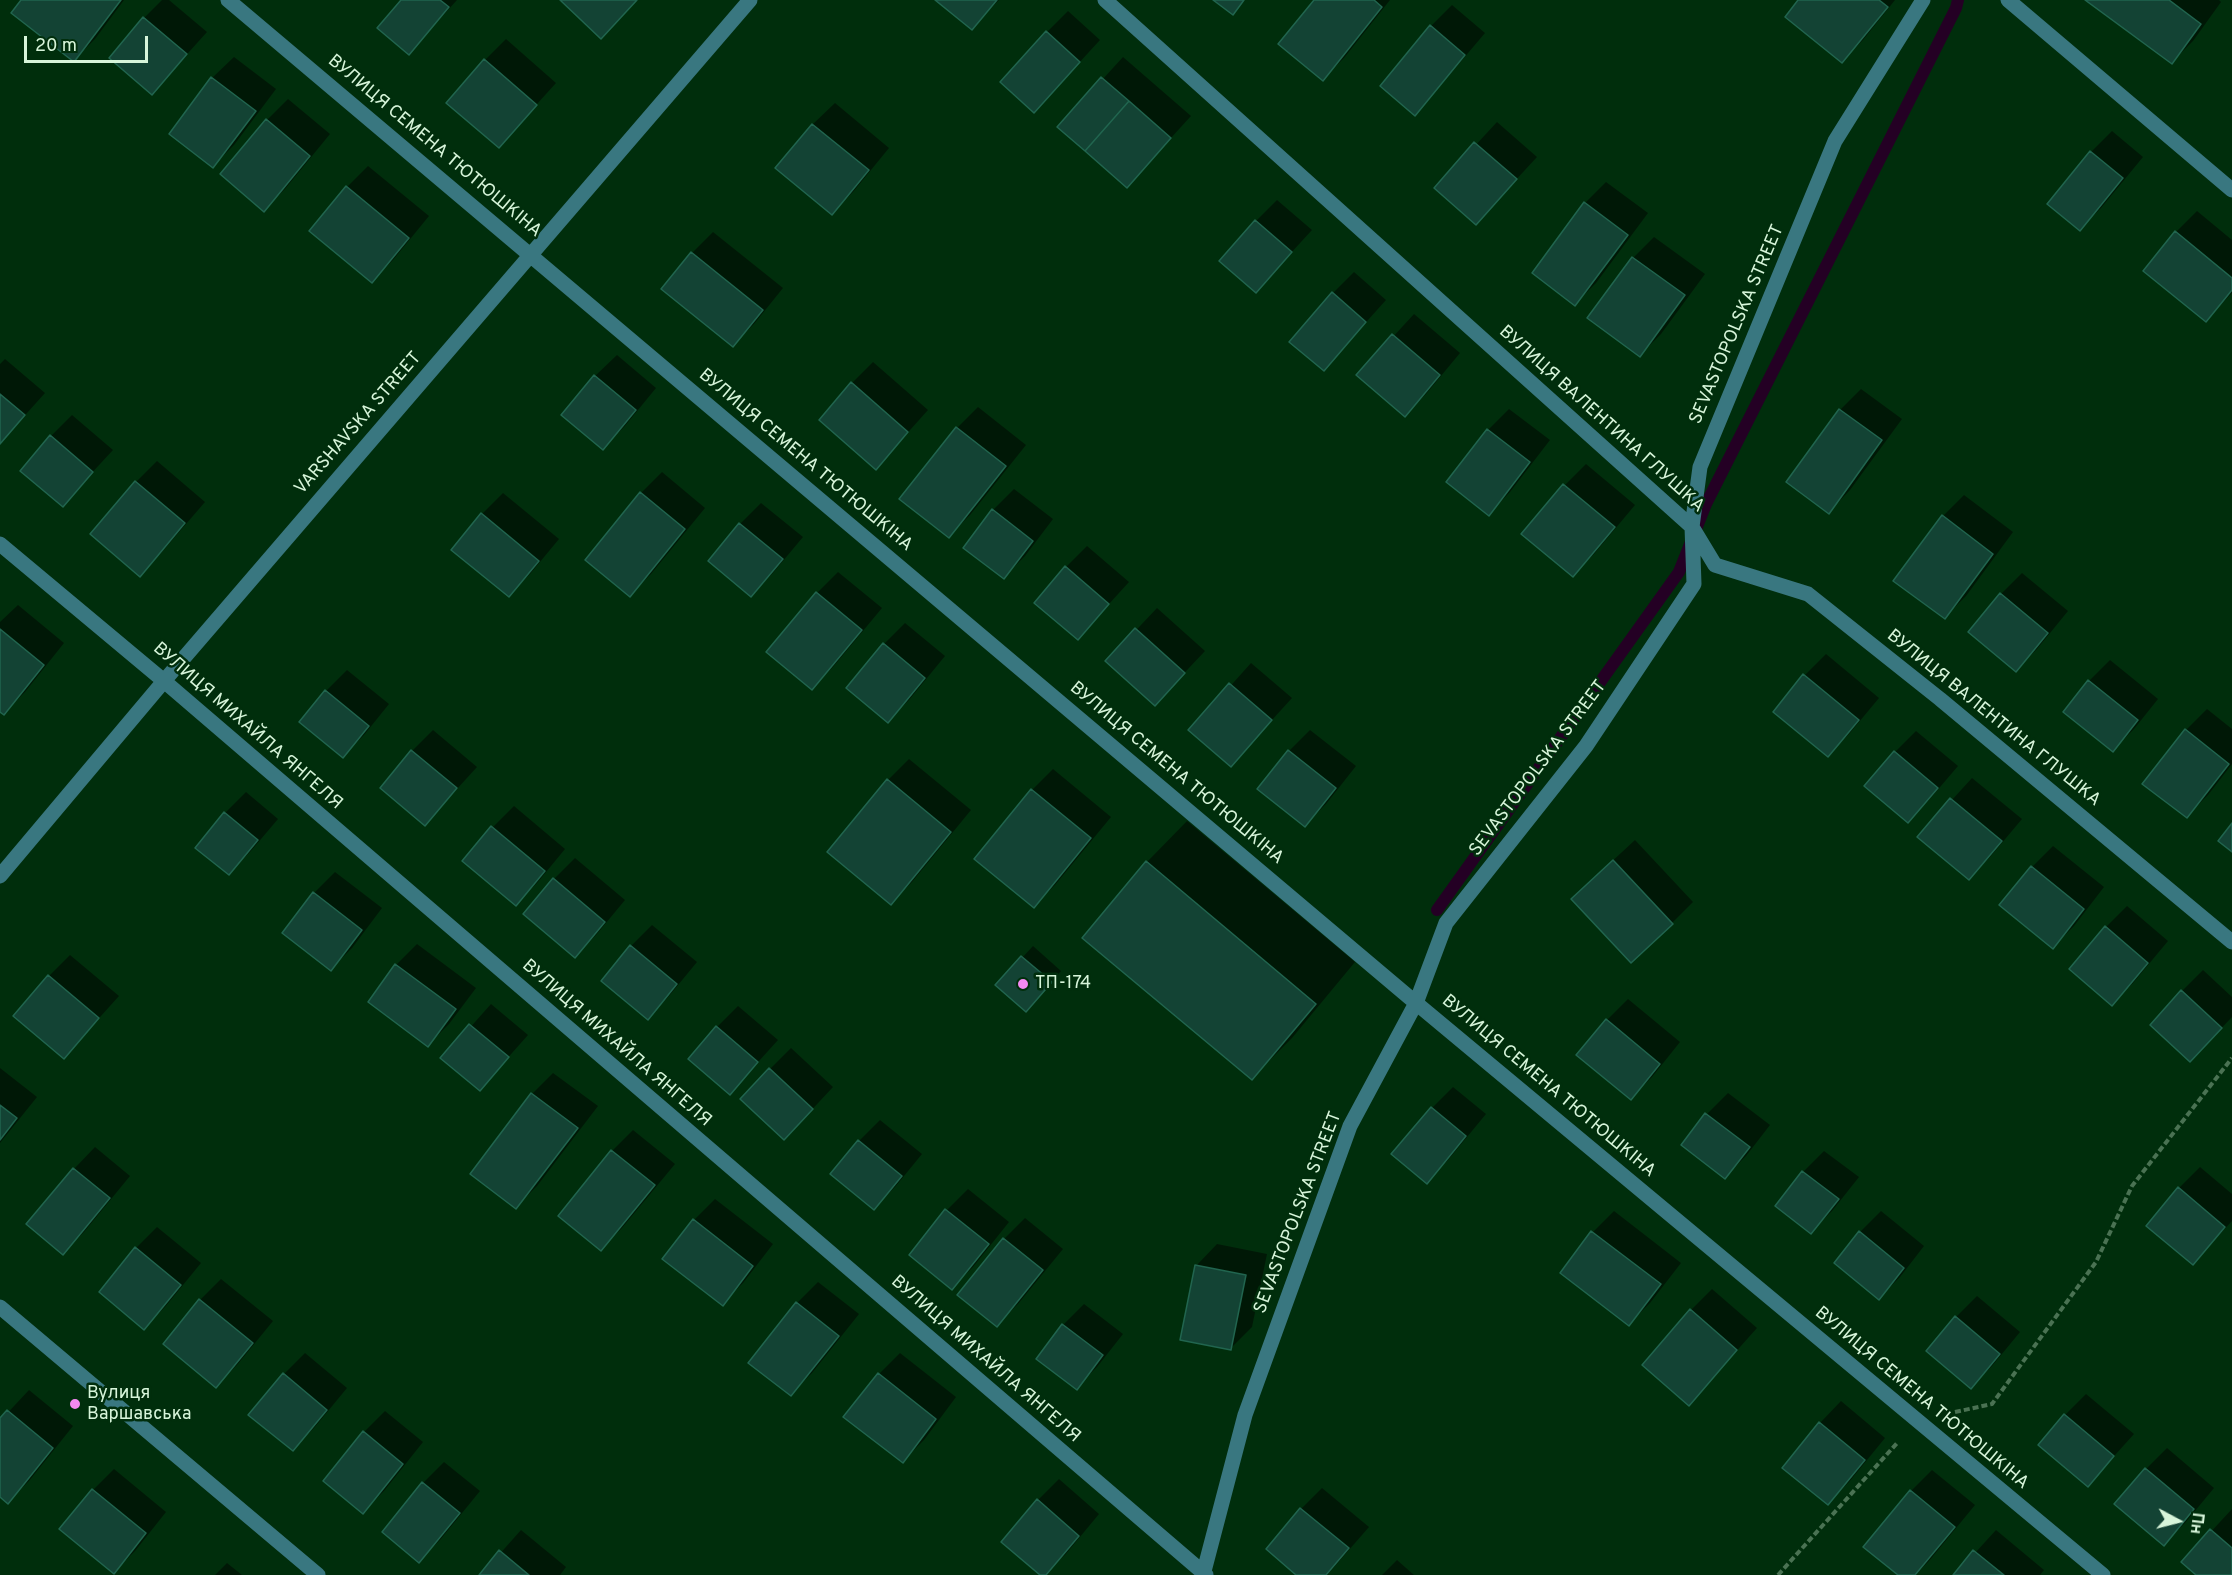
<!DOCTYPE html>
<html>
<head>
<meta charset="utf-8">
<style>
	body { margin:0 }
	#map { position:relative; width:2232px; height:1575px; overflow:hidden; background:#002e0c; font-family:Overpass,sans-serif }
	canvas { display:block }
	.north { position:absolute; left:2148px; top:1491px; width:60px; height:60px; -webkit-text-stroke:4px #002e0c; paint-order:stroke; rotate:97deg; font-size:16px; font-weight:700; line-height:24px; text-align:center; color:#d7f5da }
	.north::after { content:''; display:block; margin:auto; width:21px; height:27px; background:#d7f5da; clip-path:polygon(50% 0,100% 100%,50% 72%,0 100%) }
	.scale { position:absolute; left:24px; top:36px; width:124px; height:27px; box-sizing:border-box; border:3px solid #d7f5da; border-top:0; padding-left:8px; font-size:18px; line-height:21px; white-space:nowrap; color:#d7f5da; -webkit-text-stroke:4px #002e0c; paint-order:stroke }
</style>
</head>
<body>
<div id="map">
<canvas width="2232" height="1575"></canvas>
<div class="north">Пн</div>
<div class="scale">20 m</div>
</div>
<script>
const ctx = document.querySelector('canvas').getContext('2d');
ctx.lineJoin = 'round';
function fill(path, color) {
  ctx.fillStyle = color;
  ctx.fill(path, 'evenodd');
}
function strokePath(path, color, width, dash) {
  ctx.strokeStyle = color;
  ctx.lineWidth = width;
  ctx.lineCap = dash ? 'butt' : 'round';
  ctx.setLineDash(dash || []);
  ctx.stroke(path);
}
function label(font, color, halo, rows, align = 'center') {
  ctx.font = font + ' Overpass,sans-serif';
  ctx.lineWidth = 5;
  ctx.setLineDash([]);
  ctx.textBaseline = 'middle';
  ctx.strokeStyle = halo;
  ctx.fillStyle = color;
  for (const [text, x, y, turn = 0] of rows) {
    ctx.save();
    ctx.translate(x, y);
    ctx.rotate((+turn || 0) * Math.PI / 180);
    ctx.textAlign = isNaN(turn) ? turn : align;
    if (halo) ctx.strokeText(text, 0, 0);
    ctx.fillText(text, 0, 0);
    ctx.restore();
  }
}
const shadow = new Path2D(`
	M 23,0 L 124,0 L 95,39 L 74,60 Z
	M 162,0 L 169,0 L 207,32 L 152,93 L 144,18 Z
	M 403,0 L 457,0 L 409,53 Z
	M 937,0 L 999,0 L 972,28 Z
	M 1316,0 L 1390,0 L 1344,58 L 1323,79 Z
	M 1800,0 L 1895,0 L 1863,40 L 1842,61 Z
	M 2087,0 L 2219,0 L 2221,2 L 2193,41 L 2172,62 Z
	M 1452,5 L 1485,33 L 1435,92 L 1414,114 L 1431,26 Z
	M 1068,11 L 1100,40 L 1055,89 L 1047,32 Z
	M 506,39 L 556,83 L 499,146 L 485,60 Z
	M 234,57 L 276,89 L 234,145 L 213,166 L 212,78 Z
	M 1123,57 L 1191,116 L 1127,186 L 1059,127 Z
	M 288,99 L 330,134 L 285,189 L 264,210 L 267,120 Z
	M 835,103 L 889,148 L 853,192 L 832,213 L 777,168 L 813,124 Z
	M 1497,122 L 1537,157 L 1476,223 L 1436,188 Z
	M 2112,131 L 2143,157 L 2101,208 L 2080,229 L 2091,152 Z
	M 368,166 L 429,216 L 393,260 L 372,281 L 347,187 Z
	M 1606,182 L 1648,213 L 1596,283 L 1575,304 L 1585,203 Z
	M 1277,200 L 1312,230 L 1256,291 L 1256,221 Z
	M 2197,211 L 2232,240 L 2232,293 L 2206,320 L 2176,232 Z
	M 713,232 L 783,288 L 754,324 L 733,345 L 692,253 Z
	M 1654,237 L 1705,274 L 1661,334 L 1640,355 L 1589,318 L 1633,258 Z
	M 1354,272 L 1386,300 L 1324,369 L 1333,293 Z
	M 1414,314 L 1460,353 L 1426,394 L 1405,415 L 1358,375 Z
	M 617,355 L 656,388 L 624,427 L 603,448 L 595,376 Z
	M 5,359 L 45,393 L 0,443 L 0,364 Z
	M 873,362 L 928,410 L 876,468 L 852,383 Z
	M 1861,389 L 1902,419 L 1850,490 L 1829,512 L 1788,481 L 1840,410 Z
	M 978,407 L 1026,445 L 970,515 L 949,536 L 902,498 L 957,428 Z
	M 1509,409 L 1550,440 L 1510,492 L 1489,514 L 1488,430 Z
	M 72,415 L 113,450 L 62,505 L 51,436 Z
	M 157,461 L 205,502 L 161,553 L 140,574 L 92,533 L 136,482 Z
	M 1586,464 L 1635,505 L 1594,554 L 1573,575 L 1524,534 L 1565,485 Z
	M 662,472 L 705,508 L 651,574 L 630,595 L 641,493 Z
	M 1014,489 L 1053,519 L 1025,556 L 1004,577 L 993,510 Z
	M 503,493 L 559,539 L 530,574 L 509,595 L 482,514 Z
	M 1964,495 L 2013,532 L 1966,596 L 1945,617 L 1943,516 Z
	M 761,503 L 803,537 L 772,574 L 751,595 L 740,524 Z
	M 1087,546 L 1129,582 L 1078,638 L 1066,567 Z
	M 838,572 L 882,608 L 833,667 L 812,688 L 817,593 Z
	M 2022,573 L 2068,611 L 2037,649 L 2016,670 L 2001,594 Z
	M 18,605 L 64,643 L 25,692 L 4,713 L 0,710 L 0,622 Z
	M 1157,608 L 1205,651 L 1155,704 L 1107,661 Z
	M 905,623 L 945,656 L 909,700 L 888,721 L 884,644 Z
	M 1826,654 L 1879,698 L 1849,734 L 1828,755 L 1775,712 L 1805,675 Z
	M 2110,660 L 2158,699 L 2134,729 L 2113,750 L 2089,681 Z
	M 1251,663 L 1292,698 L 1231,765 L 1191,730 Z
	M 347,670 L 389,704 L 364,735 L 343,756 L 301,722 L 326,691 Z
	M 2207,709 L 2232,729 L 2232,764 L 2208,795 L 2187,816 L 2186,730 Z
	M 433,730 L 477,767 L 425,824 L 382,788 L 412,751 Z
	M 1310,730 L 1356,766 L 1326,804 L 1305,825 L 1289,751 Z
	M 1916,731 L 1958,766 L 1929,800 L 1908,821 L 1895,752 Z
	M 909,759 L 971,810 L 912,882 L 891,903 L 888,780 Z
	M 1053,769 L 1111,817 L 1055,885 L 1034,906 L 1032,790 Z
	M 1972,778 L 2022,819 L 1990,857 L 1969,878 L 1919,836 Z
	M 246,792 L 278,819 L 250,852 L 229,873 L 225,813 Z
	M 514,806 L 565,849 L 537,883 L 516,904 L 464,861 L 493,827 Z
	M 1187,821 L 1355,962 L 1292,1038 L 1252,1078 L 1147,862 Z
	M 1635,840 L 1693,902 L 1672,923 L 1594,878 Z
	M 2053,846 L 2104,887 L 2074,926 L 2053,947 L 2032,867 Z
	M 575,858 L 625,900 L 596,935 L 575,956 L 525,914 L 554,879 Z
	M 335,872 L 382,908 L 352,948 L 331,969 L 284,933 L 314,893 Z
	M 2127,906 L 2168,941 L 2133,983 L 2112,1004 L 2106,927 Z
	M 652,925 L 697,962 L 669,996 L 648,1018 L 631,946 Z
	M 417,944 L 476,988 L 449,1024 L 428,1045 L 370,1001 L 396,965 Z
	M 1033,946 L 1061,971 L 1036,1000 L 997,985 Z
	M 70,955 L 119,996 L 64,1057 L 16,1015 L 49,976 Z
	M 2203,970 L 2232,997 L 2232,1017 L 2211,1039 L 2182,991 Z
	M 1628,999 L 1680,1042 L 1652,1077 L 1631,1098 L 1607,1020 Z
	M 491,1004 L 528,1035 L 480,1089 L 443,1058 Z
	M 738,1006 L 778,1040 L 730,1093 L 717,1027 Z
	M 791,1048 L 833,1087 L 805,1117 L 770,1069 Z
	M 0,1068 L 37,1097 L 0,1143 Z
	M 553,1073 L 598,1106 L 537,1186 L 516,1207 L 472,1174 L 532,1094 Z
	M 1453,1087 L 1486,1114 L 1448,1160 L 1427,1182 L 1394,1154 L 1432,1108 Z
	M 1728,1093 L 1770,1125 L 1746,1156 L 1725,1177 L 1683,1145 L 1707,1114 Z
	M 880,1120 L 922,1154 L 895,1187 L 874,1208 L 859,1141 Z
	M 633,1130 L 675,1164 L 622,1228 L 601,1249 L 612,1151 Z
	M 95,1147 L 130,1176 L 84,1232 L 63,1253 L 74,1169 Z
	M 1824,1151 L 1859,1177 L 1832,1211 L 1811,1232 L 1803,1172 Z
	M 2200,1167 L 2232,1194 L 2232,1221 L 2193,1263 L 2179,1188 Z
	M 968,1189 L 1009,1222 L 973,1267 L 952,1288 L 911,1255 L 947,1210 Z
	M 715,1199 L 773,1244 L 743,1283 L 722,1304 L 664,1259 L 694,1220 Z
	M 1614,1211 L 1681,1263 L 1650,1303 L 1629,1324 L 1562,1273 L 1593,1232 Z
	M 1881,1211 L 1924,1246 L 1900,1277 L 1879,1298 L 1860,1232 Z
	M 1025,1218 L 1063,1249 L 1018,1304 L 997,1325 L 1004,1239 Z
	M 157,1227 L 201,1263 L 165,1307 L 144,1328 L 136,1248 Z
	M 1217,1244 L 1267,1254 L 1252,1327 L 1231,1348 L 1196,1266 Z
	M 221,1279 L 273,1321 L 237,1365 L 216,1386 L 200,1300 Z
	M 818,1282 L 859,1314 L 812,1373 L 791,1394 L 797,1303 Z
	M 1712,1289 L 1757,1328 L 1689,1404 L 1691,1310 Z
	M 1977,1296 L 2020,1332 L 1992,1366 L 1971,1387 L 1928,1351 L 1956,1317 Z
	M 1084,1304 L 1123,1334 L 1097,1367 L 1076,1388 L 1038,1359 L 1063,1325 Z
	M 305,1353 L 347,1388 L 314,1428 L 293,1449 L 284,1374 Z
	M 900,1353 L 956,1397 L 924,1440 L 903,1461 L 879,1374 Z
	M 29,1390 L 73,1426 L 29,1481 L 8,1502 L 0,1495 L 0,1421 Z
	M 2086,1394 L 2134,1434 L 2088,1485 L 2065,1415 Z
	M 1841,1401 L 1885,1438 L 1849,1482 L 1828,1503 L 1784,1467 L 1820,1423 Z
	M 385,1411 L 423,1442 L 384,1491 L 363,1512 L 364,1432 Z
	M 2167,1448 L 2214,1488 L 2185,1523 L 2164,1544 L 2146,1469 Z
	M 444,1462 L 480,1491 L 440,1540 L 419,1561 L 423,1483 Z
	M 114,1469 L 166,1512 L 135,1551 L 114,1572 L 61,1529 L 93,1490 Z
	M 1932,1470 L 1975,1505 L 1929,1561 L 1915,1575 L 1900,1575 L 1911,1491 Z
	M 1059,1479 L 1099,1514 L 1065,1555 L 1042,1575 L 1038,1500 Z
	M 1322,1488 L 1369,1527 L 1327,1575 L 1299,1575 L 1268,1549 L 1301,1509 Z
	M 2232,1509 L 2232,1575 L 2198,1575 L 2183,1562 Z
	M 521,1530 L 566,1567 L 560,1575 L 481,1575 Z
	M 1996,1530 L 2044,1570 L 2040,1575 L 1955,1575 Z
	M 1397,1560 L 1414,1575 L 1382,1575 Z
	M 227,1563 L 242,1575 L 215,1575 Z`);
const stream = new Path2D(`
	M 1437,910 L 1679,572 L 1706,504 L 1956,8 L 1958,0`);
const building = new Path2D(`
	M 21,0 L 121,0 L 74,62 L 11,13 Z
	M 401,0 L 440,0 L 449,7 L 409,55 L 377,28 Z
	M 560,0 L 637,0 L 601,39 Z
	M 935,0 L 997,0 L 972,30 Z
	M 1213,0 L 1244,0 L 1233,15 Z
	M 1314,0 L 1374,0 L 1382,7 L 1323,81 L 1278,44 Z
	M 1798,0 L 1879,0 L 1888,7 L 1842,63 L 1785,17 Z
	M 2085,0 L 2169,0 L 2201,24 L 2172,64 Z
	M 143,17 L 187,54 L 152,95 L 109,58 Z
	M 1430,25 L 1465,55 L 1415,116 L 1380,86 Z
	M 1046,31 L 1080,62 L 1034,113 L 1000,82 Z
	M 484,59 L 537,105 L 499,148 L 446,103 Z
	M 211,77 L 256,111 L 213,168 L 169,134 Z
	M 1101,77 L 1129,101 L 1085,151 L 1057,127 Z
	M 1129,101 L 1171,138 L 1127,188 L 1085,151 Z
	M 266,119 L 310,156 L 264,212 L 220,174 Z
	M 812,124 L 869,170 L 832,215 L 775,168 Z
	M 1474,142 L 1517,179 L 1476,225 L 1434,188 Z
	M 2090,151 L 2123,178 L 2080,231 L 2047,204 Z
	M 346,186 L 409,238 L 372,283 L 309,231 Z
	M 1584,202 L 1628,235 L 1575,306 L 1532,273 Z
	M 1255,220 L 1292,252 L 1256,293 L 1219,261 Z
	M 2175,231 L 2232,278 L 2232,290 L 2206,322 L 2143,271 Z
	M 691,252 L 763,310 L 733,347 L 661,289 Z
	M 1632,257 L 1685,295 L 1640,357 L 1587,318 Z
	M 1332,292 L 1366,322 L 1324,371 L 1289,342 Z
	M 1392,334 L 1440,375 L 1405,417 L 1356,375 Z
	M 594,375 L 636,410 L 603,450 L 561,415 Z
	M 851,382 L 908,432 L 876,470 L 819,420 Z
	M 0,394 L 25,415 L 0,444 Z
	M 1839,409 L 1882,440 L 1829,514 L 1786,482 Z
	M 956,427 L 1006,466 L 949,538 L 899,499 Z
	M 1487,429 L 1530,462 L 1489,516 L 1446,482 Z
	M 50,435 L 93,472 L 63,507 L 20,471 Z
	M 135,481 L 185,523 L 140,577 L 90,534 Z
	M 1563,484 L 1615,527 L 1573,577 L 1521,534 Z
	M 640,492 L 685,529 L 630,597 L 585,560 Z
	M 992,509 L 1033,541 L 1004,579 L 963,548 Z
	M 481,513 L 539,561 L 509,597 L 451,550 Z
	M 1942,515 L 1993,554 L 1945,619 L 1893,581 Z
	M 739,523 L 783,559 L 751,597 L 708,561 Z
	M 1065,566 L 1109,604 L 1078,640 L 1034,603 Z
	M 816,592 L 862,630 L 812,690 L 766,652 Z
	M 2000,593 L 2048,633 L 2016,672 L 1968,632 Z
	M 1135,628 L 1185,673 L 1155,706 L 1105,661 Z
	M 0,629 L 44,665 L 4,715 L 0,712 Z
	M 883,643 L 925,678 L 888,723 L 846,688 Z
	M 1803,674 L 1859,720 L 1828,757 L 1773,712 Z
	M 2088,680 L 2138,720 L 2113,752 L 2063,712 Z
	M 1229,683 L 1272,720 L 1231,767 L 1188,730 Z
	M 325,690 L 369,726 L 343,758 L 299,722 Z
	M 2185,729 L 2229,764 L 2187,818 L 2142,784 Z
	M 411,750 L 457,788 L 425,826 L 380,788 Z
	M 1288,750 L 1336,788 L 1305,827 L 1257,789 Z
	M 1894,751 L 1938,788 L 1908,823 L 1864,786 Z
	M 887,779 L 951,832 L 891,905 L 827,852 Z
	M 1031,789 L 1091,838 L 1034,908 L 974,859 Z
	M 1950,798 L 2002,841 L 1969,880 L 1917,837 Z
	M 224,812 L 258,840 L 229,875 L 195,848 Z
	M 2232,823 L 2232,852 L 2218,841 Z
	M 491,826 L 545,871 L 516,906 L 462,861 Z
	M 1613,860 L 1673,924 L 1631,963 L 1571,899 Z
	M 1146,861 L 1316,1004 L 1252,1080 L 1082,938 Z
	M 2031,866 L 2084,909 L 2053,949 L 1999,905 Z
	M 553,878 L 605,922 L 575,958 L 523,914 Z
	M 313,892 L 362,930 L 331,971 L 282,933 Z
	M 2105,926 L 2148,963 L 2112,1006 L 2069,969 Z
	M 630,945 L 677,984 L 648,1020 L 601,981 Z
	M 1021,956 L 1052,982 L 1026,1012 L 995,985 Z
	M 395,964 L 456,1009 L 428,1047 L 368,1002 Z
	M 48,975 L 99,1018 L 64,1059 L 13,1016 Z
	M 2181,990 L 2222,1028 L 2190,1062 L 2150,1025 Z
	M 1606,1019 L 1660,1064 L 1631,1100 L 1576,1055 Z
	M 469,1024 L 509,1057 L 480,1091 L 440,1058 Z
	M 716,1026 L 758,1062 L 730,1095 L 688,1059 Z
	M 769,1068 L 813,1109 L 784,1140 L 740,1099 Z
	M 531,1093 L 578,1128 L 516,1209 L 470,1174 Z
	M 0,1105 L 17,1118 L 0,1140 Z
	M 1431,1107 L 1466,1136 L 1427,1184 L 1391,1154 Z
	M 1705,1113 L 1750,1147 L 1725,1179 L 1681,1145 Z
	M 858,1140 L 902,1176 L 874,1210 L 830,1174 Z
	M 611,1150 L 655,1185 L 601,1251 L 558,1216 Z
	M 73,1168 L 110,1198 L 63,1255 L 26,1224 Z
	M 1802,1171 L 1839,1199 L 1811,1234 L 1775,1206 Z
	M 2178,1187 L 2225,1227 L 2193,1265 L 2146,1226 Z
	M 945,1209 L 989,1244 L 952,1290 L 909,1255 Z
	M 693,1219 L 753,1266 L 723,1306 L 662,1259 Z
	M 1591,1231 L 1661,1284 L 1629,1326 L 1560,1273 Z
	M 1859,1231 L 1904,1268 L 1879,1300 L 1834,1263 Z
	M 1003,1238 L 1043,1270 L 997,1327 L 957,1295 Z
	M 135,1247 L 181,1285 L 144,1330 L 99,1292 Z
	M 1195,1265 L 1246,1275 L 1231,1350 L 1180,1340 Z
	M 199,1299 L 253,1343 L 216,1388 L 163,1344 Z
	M 796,1302 L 839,1336 L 791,1396 L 748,1363 Z
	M 1690,1309 L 1737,1350 L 1689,1406 L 1642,1365 Z
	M 1955,1316 L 2000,1354 L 1971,1389 L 1926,1351 Z
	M 1062,1324 L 1103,1355 L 1077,1390 L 1036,1359 Z
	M 283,1373 L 327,1410 L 293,1451 L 248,1415 Z
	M 878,1373 L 936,1419 L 903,1463 L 843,1417 Z
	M 7,1410 L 53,1448 L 8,1504 L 0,1497 L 0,1418 Z
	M 2064,1414 L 2114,1456 L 2088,1487 L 2038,1445 Z
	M 1819,1422 L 1865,1460 L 1828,1505 L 1782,1468 Z
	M 363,1431 L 403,1464 L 363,1514 L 323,1481 Z
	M 2145,1468 L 2194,1509 L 2164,1546 L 2114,1504 Z
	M 422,1482 L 460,1513 L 419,1563 L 382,1532 Z
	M 92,1489 L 146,1533 L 114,1574 L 59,1529 Z
	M 1910,1490 L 1955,1527 L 1915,1575 L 1898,1575 L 1863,1547 Z
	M 1037,1499 L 1079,1536 L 1046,1575 L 1040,1575 L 1001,1542 Z
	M 1300,1508 L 1349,1548 L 1326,1575 L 1296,1575 L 1266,1549 Z
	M 2210,1529 L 2232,1548 L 2232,1575 L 2196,1575 L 2181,1562 Z
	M 499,1550 L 529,1575 L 479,1575 Z
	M 1973,1550 L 2004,1575 L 1953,1575 Z`);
const path = new Path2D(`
	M 1955,1412 L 1992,1404 L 2096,1262 L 2132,1186 L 2232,1058
	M 1778,1575 L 1898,1442`);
const minor = new Path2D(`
	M 228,0 L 1416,1003 L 2103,1575
	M 1105,0 L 1692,527 L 1715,565 L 1808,594 L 1940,699 L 2232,942
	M 2008,0 L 2232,190
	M 0,544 L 164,681 L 1206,1575
	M 0,876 L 164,681 L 750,0
	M 0,1307 L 318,1575
	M 1203,1575 L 1245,1415 L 1350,1126 L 1416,1003 L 1446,923 L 1586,746 L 1694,584 L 1692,527 L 1700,467 L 1835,141 L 1923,0`);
const markers = [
	[1023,984,6,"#f489f1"],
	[75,1404,6,"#f489f1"]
];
const streetNames = [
	["ВУЛИЦЯ СЕМЕНА ТЮТЮШКІНА",434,147,40],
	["SEVASTOPOLSKA STREET",1738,325,-67],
	["ВУЛИЦЯ ВАЛЕНТИНА ГЛУШКА",1601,420,42],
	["VARSHAVSKA STREET",359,424,-49],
	["ВУЛИЦЯ СЕМЕНА ТЮТЮШКІНА",805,461,40],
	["ВУЛИЦЯ ВАЛЕНТИНА ГЛУШКА",1993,719,39],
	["ВУЛИЦЯ МИХАЙЛА ЯНГЕЛЯ",247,727,41],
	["SEVASTOPOLSKA STREET",1539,769,-53],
	["ВУЛИЦЯ СЕМЕНА ТЮТЮШКІНА",1176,774,40],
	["ВУЛИЦЯ МИХАЙЛА ЯНГЕЛЯ",616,1044,41],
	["ВУЛИЦЯ СЕМЕНА ТЮТЮШКІНА",1548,1087,40],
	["SEVASTOPOLSKA STREET",1299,1213,-69],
	["ВУЛИЦЯ МИХАЙЛА ЯНГЕЛЯ",985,1360,41],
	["ВУЛИЦЯ СЕМЕНА ТЮТЮШКІНА",1921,1399,40]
];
const poiNames = [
	["ТП-174",1035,984],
	["Вулиця",87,1394],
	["Варшавська",87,1415]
];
fill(shadow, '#0007');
strokePath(stream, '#240024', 12);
fill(building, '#134334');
strokePath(building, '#21654f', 1.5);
strokePath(path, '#4a7253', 4, [6, 3]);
strokePath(minor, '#397780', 15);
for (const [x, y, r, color] of markers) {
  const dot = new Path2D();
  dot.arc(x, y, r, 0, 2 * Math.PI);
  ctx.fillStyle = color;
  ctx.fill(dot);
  strokePath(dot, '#002e0c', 2);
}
label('18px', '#d7f5da', '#002e0c', streetNames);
label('18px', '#d7f5da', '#002e0c', poiNames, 'left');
</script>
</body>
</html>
